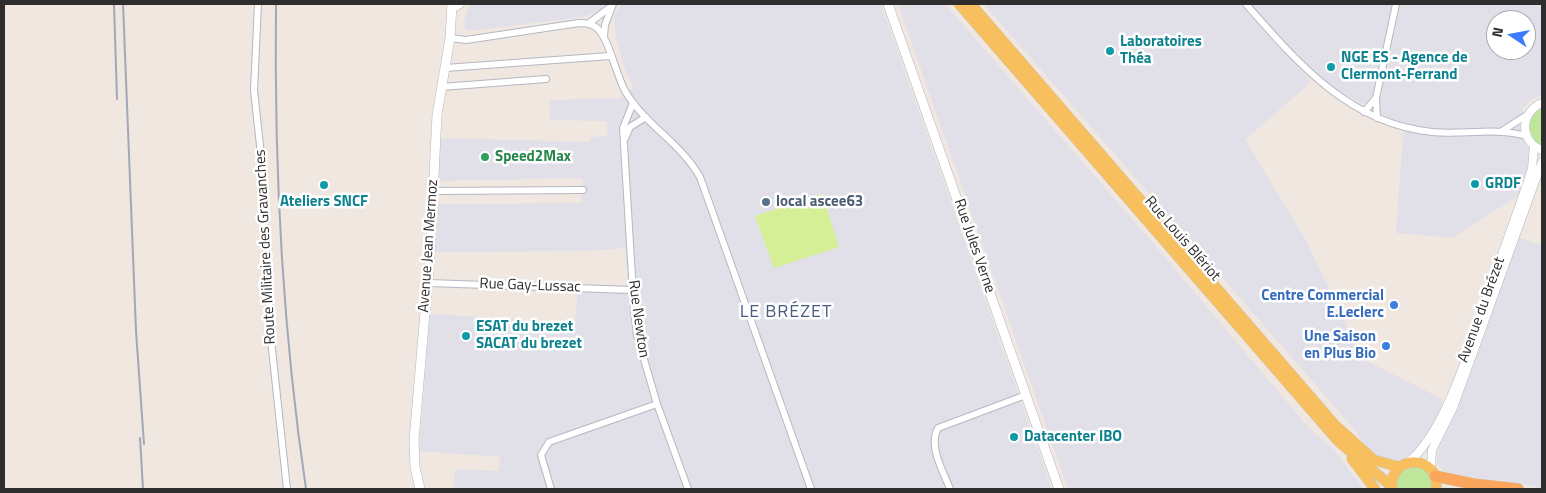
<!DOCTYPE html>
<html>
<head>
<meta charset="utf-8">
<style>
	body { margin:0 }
	#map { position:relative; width:1546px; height:493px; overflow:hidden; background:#efe7e0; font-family:"Titillium Web",sans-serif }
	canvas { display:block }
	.frame { position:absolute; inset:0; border:5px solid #2e2e2e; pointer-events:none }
	.north { position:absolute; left:1486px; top:10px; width:50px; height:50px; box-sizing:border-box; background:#fff; border:1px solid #ababab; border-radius:50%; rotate:282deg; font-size:14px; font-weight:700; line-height:20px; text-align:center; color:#2e2e2e }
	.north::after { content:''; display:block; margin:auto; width:18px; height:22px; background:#3d7bff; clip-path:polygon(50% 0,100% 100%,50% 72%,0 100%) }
</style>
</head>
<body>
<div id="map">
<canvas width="1546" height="493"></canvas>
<div class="frame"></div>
<div class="north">N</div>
</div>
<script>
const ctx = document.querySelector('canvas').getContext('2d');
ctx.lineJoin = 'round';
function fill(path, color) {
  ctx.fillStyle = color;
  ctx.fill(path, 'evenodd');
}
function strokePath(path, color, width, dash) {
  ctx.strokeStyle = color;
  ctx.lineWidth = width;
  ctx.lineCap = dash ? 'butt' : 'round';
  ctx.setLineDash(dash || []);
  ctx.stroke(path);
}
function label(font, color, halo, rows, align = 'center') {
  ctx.font = font + ' "Titillium Web",sans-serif';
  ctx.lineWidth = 5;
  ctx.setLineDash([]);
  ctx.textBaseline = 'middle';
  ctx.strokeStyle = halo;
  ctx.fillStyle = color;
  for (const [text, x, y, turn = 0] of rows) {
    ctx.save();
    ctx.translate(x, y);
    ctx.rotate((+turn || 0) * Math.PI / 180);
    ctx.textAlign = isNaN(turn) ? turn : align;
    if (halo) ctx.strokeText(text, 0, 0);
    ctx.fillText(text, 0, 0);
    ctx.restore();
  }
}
const industrial = new Path2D(`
	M 470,4 L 606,4 L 598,11 L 583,17 L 469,31 L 465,28 L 464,21 Z
	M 622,4 L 881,4 L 1052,489 L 453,489 L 455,469 L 499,471 L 500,457 L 419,451 L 430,314 L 560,322 L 575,320 L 578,292 L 629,293 L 625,248 L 586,251 L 434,252 L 436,204 L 581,203 L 583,178 L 437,181 L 440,138 L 590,142 L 591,137 L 608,136 L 606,121 L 550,120 L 549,100 L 622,98 L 633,87 L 625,70 L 616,38 L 614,16 Z
	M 898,4 L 945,4 L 1152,242 L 1309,428 L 1335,451 L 1363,489 L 1068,489 Z
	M 984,4 L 1242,4 L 1311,82 L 1245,140 L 1303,235 L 1363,359 L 1442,399 L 1442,408 L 1435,421 L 1416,450 L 1398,462 L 1383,459 L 1367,449 L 1355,430 Z
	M 1250,4 L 1542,4 L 1542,95 L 1532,99 L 1523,108 L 1524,139 L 1530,150 L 1531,158 L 1518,196 L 1452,238 L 1396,233 L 1403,134 L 1407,125 L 1375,111 L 1321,81 L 1300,61 ZM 1496,20 L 1526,20 L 1526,50 L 1496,50 Z
	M 1518,237 L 1542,246 L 1542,488 L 1502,480 L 1465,477 L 1443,471 L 1436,461 L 1440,443 L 1455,412 L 1478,353 Z`);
const green = new Path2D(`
	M 1542,108 L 1542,147 C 1527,137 1524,117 1542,108 Z
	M 1418,466 L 1430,474 L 1433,489 L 1395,489 L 1395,481 L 1403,469 Z`);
const pitch = new Path2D(`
	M 822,194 L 839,247 L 774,268 L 755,216 Z`);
const minor = new Path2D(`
	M 258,4 L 254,90 L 261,155 L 271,340 L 287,489
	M 1246,4 C 1297,62 1349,124 1432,132 C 1463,135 1496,127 1526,136
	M 588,24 L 609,8
	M 604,37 L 605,25 L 613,4
	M 450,38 L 466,40 L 579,23 C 584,23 589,23 594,26 C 608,33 616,75 625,91 C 645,125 681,143 700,177 L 811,489
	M 445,68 L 610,56
	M 441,87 L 546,79
	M 633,103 L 623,128 L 634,310 L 637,335 L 657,404 L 688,489
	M 1364,112 L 1376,98
	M 1377,118 L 1376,98 L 1396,4
	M 1502,131 L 1527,115
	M 625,138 L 630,127 L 646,117
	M 433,191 L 583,190
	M 428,283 L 632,290
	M 551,489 L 541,455 L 549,442 L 657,404
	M 950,489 C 943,471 928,446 938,428 L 1026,395`);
const tertiary = new Path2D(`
	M 453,8 L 460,4
	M 1542,103 C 1520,112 1519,142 1542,150
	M 1407,463 C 1446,435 1475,332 1491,285 C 1505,246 1519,208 1532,169 L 1534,146
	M 1431,469 L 1432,450 L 1453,408 L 1542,162`);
const secondary = new Path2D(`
	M 888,4 L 1059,489
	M 420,489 L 415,467 L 414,440 L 430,255 L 437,115 L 450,38 L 452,4`);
const primary = new Path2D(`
	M 959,4 L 1338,441 L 1391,486
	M 971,4 L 1335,425 L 1374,460 L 1399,467
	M 1352,459 L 1375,489
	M 1392,489 C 1388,453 1441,454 1436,489`);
const trunk = new Path2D(`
	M 1435,476 L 1473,484 L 1518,489`);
const rail = new Path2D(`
	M 114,4 L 117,99
	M 123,4 L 136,331 L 144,444
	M 276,4 C 274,166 282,328 306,489
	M 140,438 L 143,489`);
const markers = [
	[1110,51,5,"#0f9aa8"],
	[1331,67,5,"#0f9aa8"],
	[485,157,5,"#2e9e5b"],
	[1475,184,5,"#0f9aa8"],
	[324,185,5,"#0f9aa8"],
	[766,202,5,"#5c6f8a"],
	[1394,305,5,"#3f7fe0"],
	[466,336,5,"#0f9aa8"],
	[1386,346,5,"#3f7fe0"],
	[1014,437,5,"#0f9aa8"]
];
const cultureNames = [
	["Laboratoires",1120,42],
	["Théa",1120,59],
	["NGE ES - Agence de",1341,58],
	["Clermont-Ferrand",1341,75],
	["GRDF",1485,184],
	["Ateliers SNCF",324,202,"center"],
	["ESAT du brezet",476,327],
	["SACAT du brezet",476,344],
	["Datacenter IBO",1024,437]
];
const leisureNames = [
	["Speed2Max",495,157]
];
const serviceNames = [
	["local ascee63",776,202]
];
const streetNames = [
	["Rue Louis Blériot",1182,239,49],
	["Avenue Jean Mermoz",429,246,-86],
	["Rue Jules Verne",974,246,71],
	["Route Militaire des Gravanches",266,247,-93],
	["Rue Gay-Lussac",530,286,2],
	["Avenue du Brézet",1482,310,-70],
	["Rue Newton",638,319,82]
];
const shopNames = [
	["Centre Commercial",1384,296],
	["E.Leclerc",1384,313],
	["Une Saison",1376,337],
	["en Plus Bio",1376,354]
];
const quarterNames = [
	["LE BRÉZET",786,313]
];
fill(industrial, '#e1e0e8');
fill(green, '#bfe79b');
fill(pitch, '#d5ef96');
strokePath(minor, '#b4b8c1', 8);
strokePath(tertiary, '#b4b8c1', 9);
strokePath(secondary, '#b4b8c1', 10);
strokePath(primary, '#c9c9c9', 11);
strokePath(trunk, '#c9c9c9', 12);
strokePath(minor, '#fff', 6);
strokePath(tertiary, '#fff', 8);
strokePath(secondary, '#fff', 9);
strokePath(primary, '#f7bf5d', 10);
strokePath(trunk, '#fba65c', 11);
strokePath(rail, '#a2a8b8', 2);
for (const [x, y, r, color] of markers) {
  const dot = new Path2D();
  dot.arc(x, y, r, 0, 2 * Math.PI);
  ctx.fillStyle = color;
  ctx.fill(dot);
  strokePath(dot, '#fff', 2);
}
label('bold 15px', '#0d838f', '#fff', cultureNames, 'left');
label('bold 15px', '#27864d', '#fff', leisureNames, 'left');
label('bold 15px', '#4e5e75', '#fff', serviceNames, 'left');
label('15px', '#2e2e2e', '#fff', streetNames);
label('bold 15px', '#366cbe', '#fff', shopNames, 'right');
ctx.letterSpacing = '1px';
label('18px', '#4b5c81', '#fff', quarterNames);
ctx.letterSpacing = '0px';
</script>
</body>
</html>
